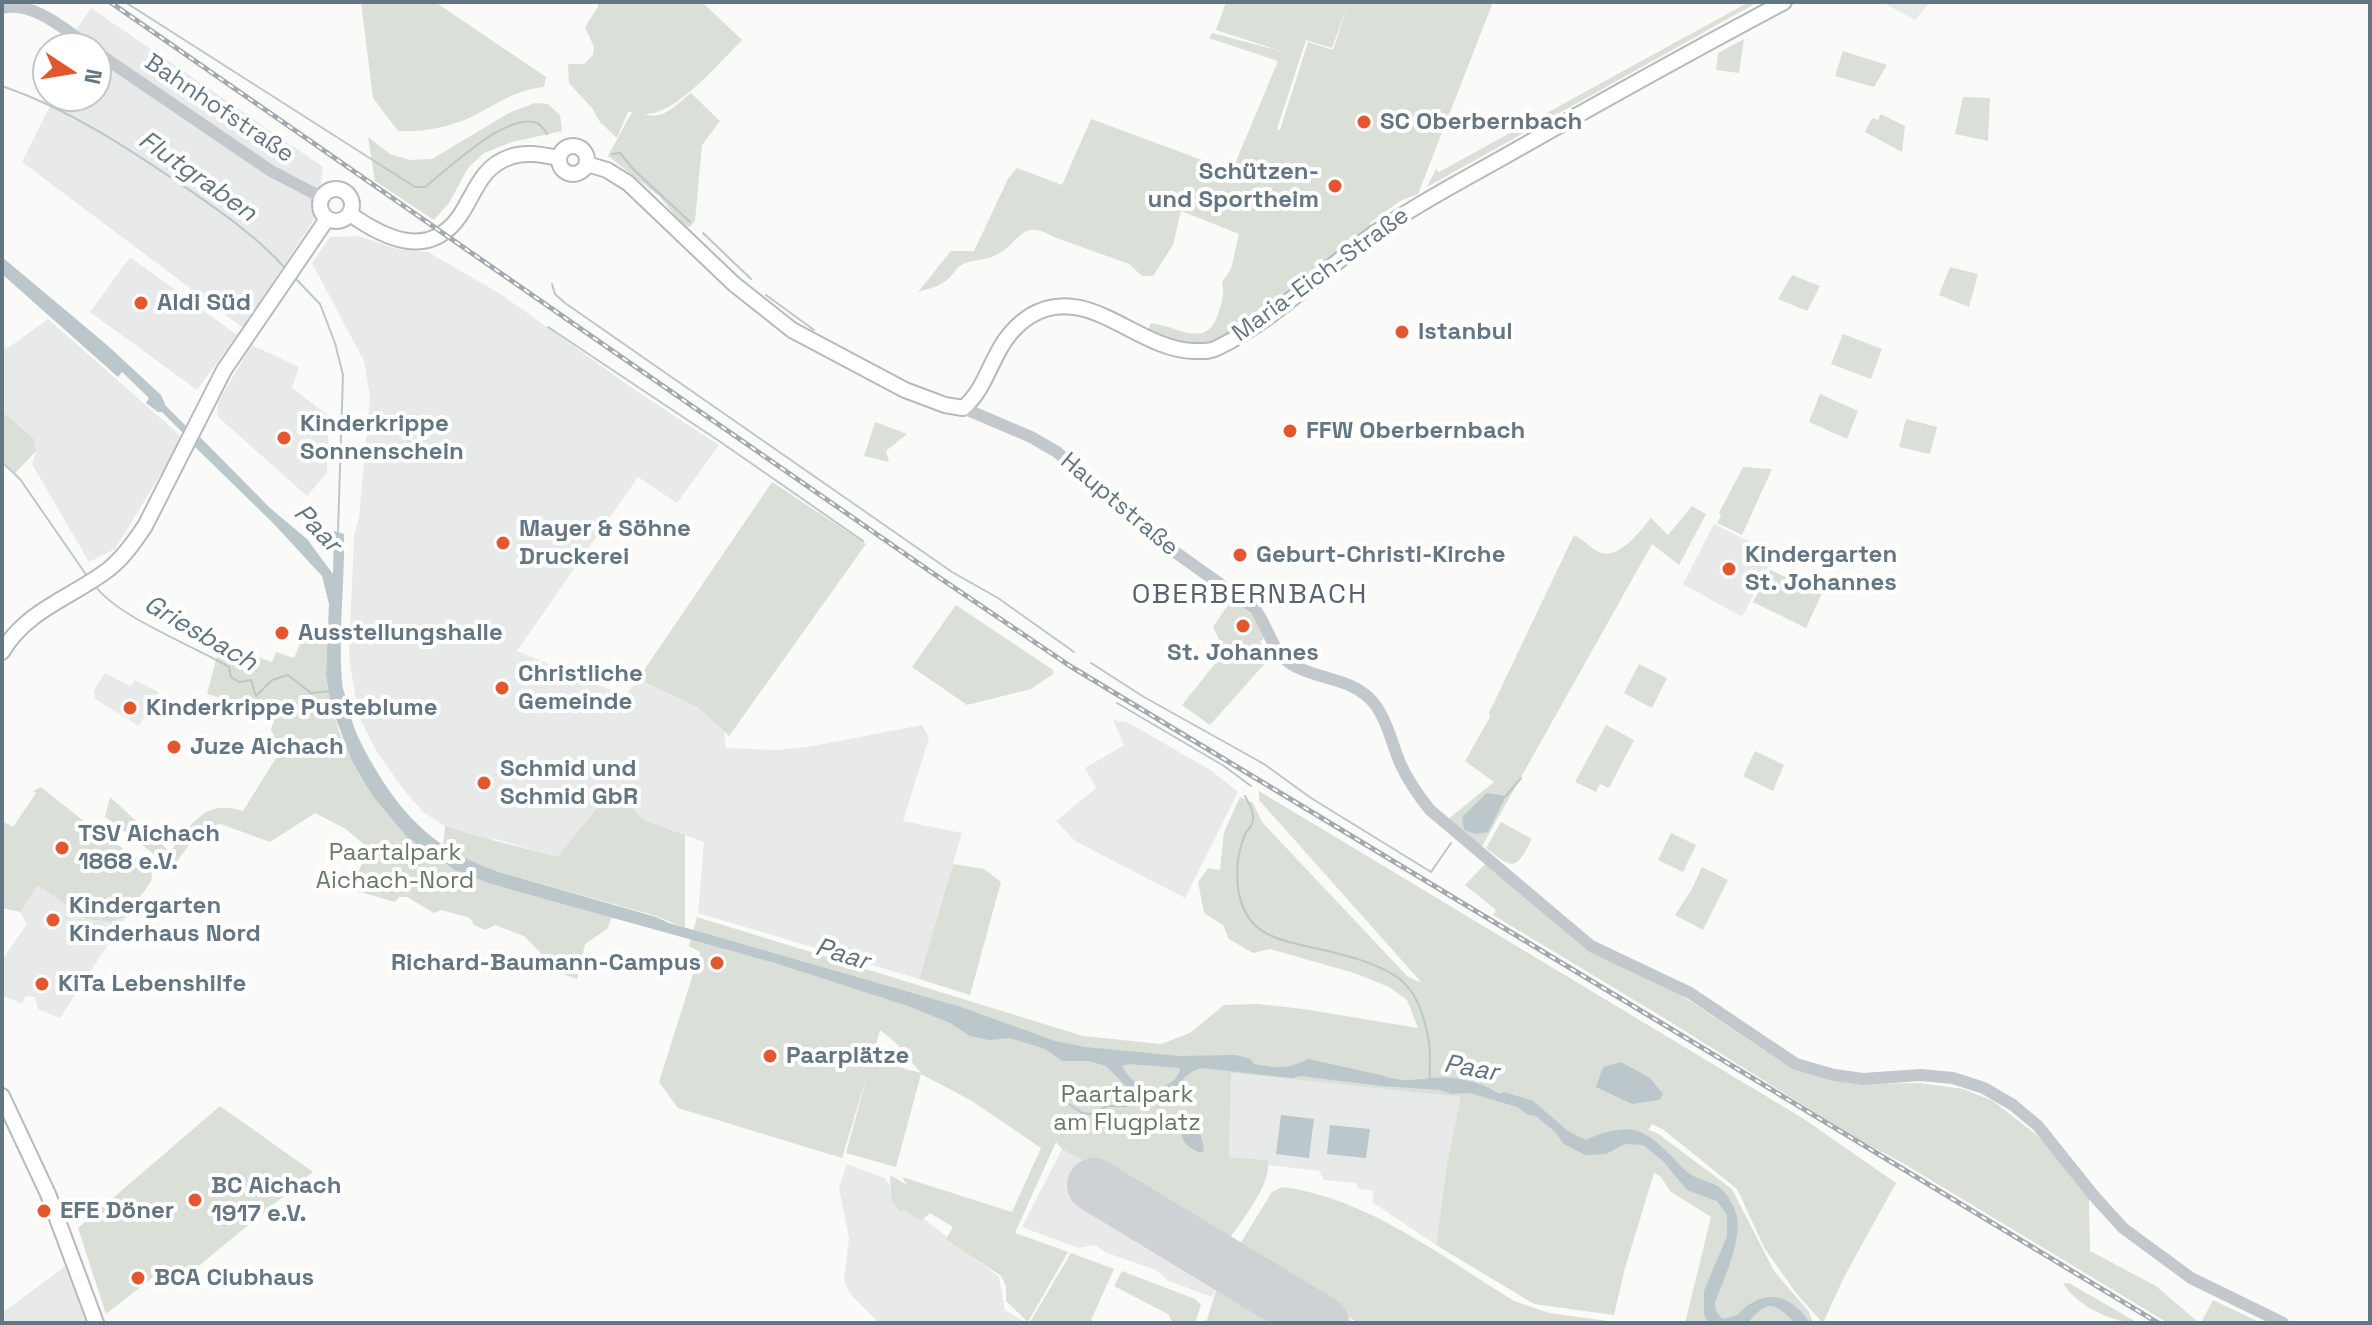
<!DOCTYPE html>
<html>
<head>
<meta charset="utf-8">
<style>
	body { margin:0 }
	#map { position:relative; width:2372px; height:1325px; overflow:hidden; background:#fafaf8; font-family:"Space Grotesk",sans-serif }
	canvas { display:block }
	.frame { position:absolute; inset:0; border:4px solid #657683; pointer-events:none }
	.north { position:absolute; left:32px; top:32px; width:80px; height:80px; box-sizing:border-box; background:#fff; border:2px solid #c1c8cd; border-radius:50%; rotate:102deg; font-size:22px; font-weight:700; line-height:32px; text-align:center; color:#657683 }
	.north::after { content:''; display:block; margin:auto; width:28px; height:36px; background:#e4572e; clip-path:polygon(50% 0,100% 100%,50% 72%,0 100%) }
</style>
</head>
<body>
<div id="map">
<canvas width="2372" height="1325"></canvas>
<div class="frame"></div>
<div class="north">N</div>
</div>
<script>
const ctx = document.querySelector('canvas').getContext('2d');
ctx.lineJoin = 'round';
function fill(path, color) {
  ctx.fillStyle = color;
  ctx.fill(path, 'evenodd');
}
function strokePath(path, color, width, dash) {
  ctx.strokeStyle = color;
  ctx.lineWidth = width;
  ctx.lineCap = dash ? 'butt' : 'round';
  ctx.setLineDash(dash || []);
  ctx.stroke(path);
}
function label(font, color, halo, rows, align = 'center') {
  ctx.font = font + ' "Space Grotesk",sans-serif';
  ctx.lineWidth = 8;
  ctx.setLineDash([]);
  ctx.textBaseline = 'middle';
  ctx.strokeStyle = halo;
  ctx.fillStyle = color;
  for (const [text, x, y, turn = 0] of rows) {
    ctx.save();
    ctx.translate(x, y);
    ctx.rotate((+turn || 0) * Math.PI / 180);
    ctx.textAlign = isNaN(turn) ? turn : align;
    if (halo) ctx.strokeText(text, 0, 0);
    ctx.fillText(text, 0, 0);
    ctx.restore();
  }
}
const built = new Path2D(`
	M 1882,2 L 1930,2 L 1915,20 Z
	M 91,8 L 323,167 L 317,215 L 243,328 L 22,162 L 55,96 L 96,96 L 96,48 L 73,48 L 76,30 Z
	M 358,236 L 397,249 L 428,252 L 499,293 L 635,390 L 719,445 L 677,503 L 638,477 L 517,651 L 625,696 L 638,679 L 697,707 L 724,732 L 726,748 L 777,750 L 808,747 L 922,725 L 929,738 L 903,821 L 962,833 L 919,979 L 698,913 L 704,842 L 644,820 L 614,790 L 557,857 L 496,839 L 484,840 L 445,826 L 424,813 L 403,789 L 377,752 L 358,715 L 349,656 L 354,536 L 359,517 L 370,397 L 364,361 L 312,263 L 330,237 Z
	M 130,257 L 237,335 L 197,390 L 90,312 Z
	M 48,319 L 183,438 L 115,549 L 89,562 L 32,464 L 36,451 L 34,439 L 2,411 L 2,346 L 8,348 Z
	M 252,345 L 299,367 L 292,388 L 329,416 L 327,473 L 307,496 L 217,416 L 218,402 Z
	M 1714,524 L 1775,554 L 1742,617 L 1683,584 Z
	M 105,673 L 130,686 L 135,680 L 159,692 L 139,726 L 95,699 L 94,690 Z
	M 1113,720 L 1127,722 L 1212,771 L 1238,792 L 1185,898 L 1075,841 L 1056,821 L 1096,788 L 1085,768 L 1124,745 Z
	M 38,885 L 85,919 L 110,922 L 126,917 L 60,1018 L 38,1009 L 35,997 L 26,996 L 22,1004 L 2,995 L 2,960 L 27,924 L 20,912 Z
	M 1230,1073 L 1462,1097 L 1447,1164 L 1436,1245 L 1372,1202 L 1374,1191 L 1359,1189 L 1356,1183 L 1324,1180 L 1319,1171 L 1269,1165 L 1267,1160 L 1229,1157 Z
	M 1062,1149 L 1226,1244 L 1356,1323 L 1285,1323 L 1218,1283 L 1212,1297 L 1169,1281 L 1156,1270 L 1107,1253 L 1095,1245 L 1078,1248 L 1022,1227 Z
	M 847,1164 L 884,1178 L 906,1205 L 999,1277 L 1005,1310 L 1026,1323 L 879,1323 L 850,1294 L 844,1280 L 849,1238 L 839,1188 Z
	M 67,1265 L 88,1323 L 2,1323 L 2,1313 Z`);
const green = new Path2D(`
	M 361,2 L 435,2 L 546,77 L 544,87 C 515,89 493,107 467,119 C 445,128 422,132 398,131 L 373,98 Z
	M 598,2 L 702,2 L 742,40 C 720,62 676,115 645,114 C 663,121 677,104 691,93 L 720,121 L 702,145 L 695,221 L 690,227 L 683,225 L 659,196 L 608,156 L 632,112 L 628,112 L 617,138 L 600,122 L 592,108 L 569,83 L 568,64 L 584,64 L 593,55 L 594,47 L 585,27 L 598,7 Z
	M 1226,2 L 1493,2 L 1418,194 L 1400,201 L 1370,223 L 1371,226 C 1336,254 1247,337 1207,343 C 1186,346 1167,339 1148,330 L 1151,323 C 1177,326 1207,350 1218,314 C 1222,303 1225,294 1222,282 L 1231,269 L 1239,234 L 1181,211 L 1173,245 L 1153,276 L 1142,276 L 1129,264 L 1054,237 C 1020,217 1021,243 996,255 C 985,261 969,259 960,266 C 955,270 952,276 947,280 C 940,286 928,289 918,292 L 951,251 L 974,251 L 1008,179 L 1017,168 L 1062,185 L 1091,119 L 1232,171 L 1278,61 L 1209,38 L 1212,33 L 1284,52 L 1216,30 ZM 1348,4 L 1333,50 L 1308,42 L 1280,130 L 1277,129 L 1306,40 L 1332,48 Z
	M 1749,2 L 1758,2 L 1427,187 L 1436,169 L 1439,172 Z
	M 1744,39 L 1739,73 L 1716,70 L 1718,53 Z
	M 1843,51 L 1887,65 L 1874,87 L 1835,76 Z
	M 1963,97 L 1990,98 L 1988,141 L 1955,134 Z
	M 535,103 L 548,104 L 560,115 L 562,131 L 512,142 L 484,153 L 468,168 L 449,203 L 434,220 L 375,181 L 368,137 L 390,154 L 410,160 L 432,159 L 509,113 Z
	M 1881,114 L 1905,126 L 1902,152 L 1865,132 L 1872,118 L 1878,120 Z
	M 1950,267 L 1978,274 L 1969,307 L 1939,295 Z
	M 1792,275 L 1820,286 L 1807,311 L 1778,299 Z
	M 1843,334 L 1882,349 L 1871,379 L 1831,364 Z
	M 1820,394 L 1858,411 L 1847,439 L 1809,422 Z
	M 2,411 L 34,439 L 36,451 L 15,473 L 2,460 Z
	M 1906,419 L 1937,427 L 1930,454 L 1899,447 Z
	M 875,422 L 907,434 L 886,451 L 889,462 L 864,456 Z
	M 1743,467 L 1772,469 L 1742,535 L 1717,523 L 1721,515 L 1719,513 Z
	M 772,482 L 866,544 L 729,736 L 697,707 L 638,679 Z
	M 1692,506 L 1706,514 L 1679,565 L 1652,544 L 1480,850 L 1447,820 L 1494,782 L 1465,761 L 1490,717 L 1489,713 L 1574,535 C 1583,539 1587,545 1595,550 C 1617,564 1639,532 1651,518 L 1668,535 Z
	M 1770,570 L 1822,593 L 1806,628 L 1753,602 Z
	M 1232,599 C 1247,611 1259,618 1264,638 L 1260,642 L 1269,659 L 1210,725 L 1182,705 L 1225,651 L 1213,627 Z
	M 956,605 L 1053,670 L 1053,674 L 1031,689 L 967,705 L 912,667 Z
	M 328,624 L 326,675 L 331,706 L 340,734 L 372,795 L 491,884 L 612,917 L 607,929 L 585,944 L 577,979 L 560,973 L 524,936 L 495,925 L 485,930 L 474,925 L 470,918 L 441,910 L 434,913 L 407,897 L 399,897 L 395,902 L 350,889 L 369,849 L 346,829 L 315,813 L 270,842 L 221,824 L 202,827 L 175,864 L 167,864 L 105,817 L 110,797 L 170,852 C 191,825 204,798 243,811 L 281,750 L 271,730 L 275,714 L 207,694 L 220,645 L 272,662 L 276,652 L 294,658 L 308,625 Z
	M 1639,664 L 1667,678 L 1652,708 L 1624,693 Z
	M 1606,725 L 1634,740 L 1609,788 L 1600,784 L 1596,792 L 1575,782 Z
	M 1755,751 L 1784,765 L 1773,791 L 1743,776 Z
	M 41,787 L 81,819 L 151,868 L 152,880 L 126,917 L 110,922 L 85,919 L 38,885 L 20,912 L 2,908 L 2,821 L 13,827 L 36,793 L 33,791 Z
	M 613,789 L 644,820 L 685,835 L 685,928 L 656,916 L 499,872 L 477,865 L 443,846 L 445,826 C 482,839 519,846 557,857 Z
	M 1259,791 L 1804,1119 L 1896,1183 L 1844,1277 L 1823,1323 L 1796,1293 L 1765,1249 L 1737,1189 L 1664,1130 L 1652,1124 L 1648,1130 L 1657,1133 L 1732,1189 L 1774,1271 L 1809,1312 L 1813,1323 L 1685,1323 L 1711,1217 L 1671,1192 L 1660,1176 L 1654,1173 L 1625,1268 L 1614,1315 L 1534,1304 L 1436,1245 L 1447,1164 L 1461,1097 L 1231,1073 L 1229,1157 L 1268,1160 C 1272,1185 1240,1222 1226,1244 L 1062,1149 L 1056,1142 L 1015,1233 L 1068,1252 L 1028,1322 L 1006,1301 L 1006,1286 L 1001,1276 L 946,1239 L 953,1227 L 930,1213 L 921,1221 L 904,1209 L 901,1212 L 892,1202 L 890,1175 L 907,1185 L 902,1177 L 1012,1212 L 1041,1148 L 972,1101 L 921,1074 L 896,1167 L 846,1153 L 869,1069 L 842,1158 L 678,1108 L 659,1082 L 700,952 L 689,946 L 697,917 L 1083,1036 L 1161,1044 L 1190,1033 L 1224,1005 L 1258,1004 L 1303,1009 L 1418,1028 L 1407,1000 L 1389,987 L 1354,973 L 1270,949 L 1253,953 L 1229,939 L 1223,925 L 1204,913 L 1198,882 L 1208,868 L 1220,870 L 1224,832 L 1240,797 L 1253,803 L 1262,822 L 1408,977 L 1422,983 L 1259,800 ZM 880,1030 L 895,1042 L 921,1073 L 872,1060 Z
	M 1501,822 L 1532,839 C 1515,871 1514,870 1486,848 Z
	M 1671,833 L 1696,845 L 1683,872 L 1658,860 Z
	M 1486,863 L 1585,949 L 1682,996 L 1792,1068 L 1851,1084 L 1920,1083 L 1963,1089 L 1993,1101 L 2048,1144 L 2089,1198 L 2090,1251 L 2156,1286 L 2199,1323 L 2168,1323 L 1901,1162 L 1859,1140 L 1664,1018 L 1493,915 L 1496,910 L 1465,885 Z
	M 953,864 L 984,869 L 1001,882 L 970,995 L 919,979 Z
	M 1702,867 L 1728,880 L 1703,930 L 1675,915 L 1692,889 Z
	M 220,1106 L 313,1172 L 179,1282 L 166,1267 L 106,1314 L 78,1228 Z
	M 1282,1187 C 1368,1198 1442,1257 1514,1301 L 1549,1313 L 1623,1323 L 1358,1323 L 1238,1247 L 1272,1192 Z
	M 1071,1253 L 1114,1269 L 1091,1320 L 1094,1323 L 1030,1322 Z
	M 1122,1271 L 1195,1299 L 1201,1305 L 1195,1323 L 1173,1323 L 1168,1314 L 1114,1286 Z
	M 2063,1283 L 2069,1283 L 2138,1323 C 2113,1323 2075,1305 2063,1283 Z
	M 1218,1284 L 1284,1323 L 1206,1323 Z
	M 2213,1300 L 2261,1323 L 2201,1323 Z`);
const water = new Path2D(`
	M 2,257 L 107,345 L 161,395 L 166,406 L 186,426 L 183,433 L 162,412 L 158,412 L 146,403 L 149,398 L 122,372 L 118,377 L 2,274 Z
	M 200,437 L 270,508 L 307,539 L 333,574 L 334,531 L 344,534 C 345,583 338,632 342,681 C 342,689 346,696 348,704 C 352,728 361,744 373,765 C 405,820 438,851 499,872 L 656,917 L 669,923 L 961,1007 L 1055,1041 L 1085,1047 L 1179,1056 L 1236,1055 L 1251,1059 L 1254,1064 C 1277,1068 1287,1070 1308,1059 L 1381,1075 C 1397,1082 1415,1080 1432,1078 C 1453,1076 1483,1082 1499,1094 L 1504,1092 L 1533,1101 L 1568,1131 L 1586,1140 C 1600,1133 1625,1125 1640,1132 C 1659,1140 1672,1158 1686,1171 C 1696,1180 1711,1181 1719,1187 C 1727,1193 1736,1208 1737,1218 C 1741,1242 1724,1280 1715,1302 C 1715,1310 1717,1314 1723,1319 C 1743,1315 1736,1313 1750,1304 C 1773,1288 1796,1301 1810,1323 L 1795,1323 C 1775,1303 1768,1298 1748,1323 L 1708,1322 L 1704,1315 L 1704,1291 L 1727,1236 L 1727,1215 L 1717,1201 L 1687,1190 L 1663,1161 L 1643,1145 L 1625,1144 L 1606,1154 L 1585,1155 L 1564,1144 L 1555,1132 L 1536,1116 L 1528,1115 L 1517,1107 L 1470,1093 L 1451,1094 L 1441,1090 L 1382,1086 L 1301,1076 L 1292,1078 L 1202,1068 C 1175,1074 1178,1105 1138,1098 L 1106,1066 L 1089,1061 L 1062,1061 L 1045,1049 L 1010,1038 L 989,1040 L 970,1036 L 950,1023 L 908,1006 L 775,963 L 491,884 L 455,870 L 407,837 L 372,795 L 352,761 L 331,706 L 326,675 L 329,604 L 322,576 L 273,523 L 195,447 ZM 1129,1064 L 1180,1068 L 1180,1069 C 1177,1084 1163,1086 1150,1090 C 1137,1085 1128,1078 1122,1066 Z
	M 1487,793 L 1506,796 L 1488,832 L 1476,834 L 1464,830 L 1462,817 Z
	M 1621,1062 L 1650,1078 L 1663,1094 L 1659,1100 L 1632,1104 L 1596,1087 L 1603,1067 Z
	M 1281,1115 L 1314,1119 L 1309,1158 L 1276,1154 Z
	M 1330,1125 L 1370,1129 L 1366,1158 L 1327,1154 Z
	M 1194,1126 C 1201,1133 1203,1141 1204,1151 L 1200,1153 C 1190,1148 1182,1143 1181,1132 L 1187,1127 Z`);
const stream = new Path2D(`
	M 125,2 L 415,187 L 425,187 C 447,170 510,108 539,124 C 541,126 546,132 547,134
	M 2,86 C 69,109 126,147 185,187 C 221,212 255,235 285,268
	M 612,154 L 620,153 L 634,170 L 690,222
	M 703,233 L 751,279
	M 295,278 L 320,304 L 335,343 L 343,375 L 338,531
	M 552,284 L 555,294 L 565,303 L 952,572 L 998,598 L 1074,652
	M 766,295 L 814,330
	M 548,327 L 722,443 L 863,541
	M 2,462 L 20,479 L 87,576
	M 96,587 C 120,618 194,646 229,667 L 231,677 L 239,682 L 251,680 L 256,696 L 272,680 L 288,675 L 311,693 L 331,691
	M 1091,663 L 1144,697 L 1264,764 L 1311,798 L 1431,872 L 1451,843
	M 1117,703 L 1224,766 L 1251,786
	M 1245,796 C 1249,804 1256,814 1252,824 C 1251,828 1247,830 1245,834 C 1234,860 1233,899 1252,922 C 1264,936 1284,941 1301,945 C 1332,952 1393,963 1411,991 C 1421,1005 1426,1025 1429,1042 C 1431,1054 1429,1067 1430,1079
	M 1506,796 L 1521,778
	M 1066,1102 L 1082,1113 L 1091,1114 L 1097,1113 L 1106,1106 L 1127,1106 L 1138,1094`);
const runway = new Path2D(`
	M 1094,1185 L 1322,1323`);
const minor = new Path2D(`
	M 2,8 C 33,0 67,31 91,48
	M 96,52 L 271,171 L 321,197
	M 963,408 L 1031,437 L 1057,452 L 1151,535 L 1254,608 C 1269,626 1270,650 1291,664 C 1316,680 1352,677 1373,702 C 1387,719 1392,744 1400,763 C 1408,781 1418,795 1430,810 L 1591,946 L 1690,993 L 1796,1064 L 1834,1075 L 1863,1079 L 1921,1075 L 1953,1078 L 1984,1088 L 2013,1105 L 2038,1126 L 2094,1196 L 2123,1228 L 2191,1278 L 2283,1323`);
const major = new Path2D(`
	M559 160a14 14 0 1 1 28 0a14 14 0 1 1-28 0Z
	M 587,164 L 607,170 L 628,183 L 734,284 L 792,330 L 905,390 L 945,405 L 963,408 C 993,383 990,342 1030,316 C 1087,281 1137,350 1194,351 C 1202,351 1210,352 1217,348 C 1277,319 1324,268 1378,231 C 1420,202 1465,179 1509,154 C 1600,102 1692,51 1784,2
	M320 205a16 16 0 1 1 32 0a16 16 0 1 1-32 0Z
	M 350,214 C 384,238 428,260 459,217 C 475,194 480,167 510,157 C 525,151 543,155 559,158
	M 2,652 C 26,610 73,597 109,569 C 124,557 135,541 145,526 L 224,370 L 327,219
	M 2,1096 L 48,1194 L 96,1323`);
const rail = new Path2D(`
	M 110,2 L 934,574 L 1070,666 L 2158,1323`);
const markers = [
	[1364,122,8,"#e4572e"],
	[1335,186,8,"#e4572e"],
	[141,303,8,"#e4572e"],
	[1402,332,8,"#e4572e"],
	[1290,431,8,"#e4572e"],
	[284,438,8,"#e4572e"],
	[503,543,8,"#e4572e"],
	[1240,555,8,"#e4572e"],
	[1729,569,8,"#e4572e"],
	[1243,626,8,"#e4572e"],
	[282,633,8,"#e4572e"],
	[502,688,8,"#e4572e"],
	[130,708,8,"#e4572e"],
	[174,747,8,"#e4572e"],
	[484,783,8,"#e4572e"],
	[62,848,8,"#e4572e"],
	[53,920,8,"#e4572e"],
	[717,963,8,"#e4572e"],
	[42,984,8,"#e4572e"],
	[770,1056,8,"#e4572e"],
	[195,1200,8,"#e4572e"],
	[44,1211,8,"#e4572e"],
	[138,1278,8,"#e4572e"]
];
const streetNames = [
	["Bahnhofstraße",219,109,34],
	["Maria-Eich-Straße",1321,275,-36],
	["Hauptstraße",1119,505,40]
];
const poiNames = [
	["SC Oberbernbach",1380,122],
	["Schützen-",1319,172,"right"],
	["und Sportheim",1319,200,"right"],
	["Aldi Süd",157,303],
	["Istanbul",1418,332],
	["Kinderkrippe",300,424],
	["Sonnenschein",300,452],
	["FFW Oberbernbach",1306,431],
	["Mayer & Söhne",519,529],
	["Druckerei",519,557],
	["Geburt-Christi-Kirche",1256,555],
	["Kindergarten",1745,555],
	["St. Johannes",1745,583],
	["Ausstellungshalle",298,633],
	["St. Johannes",1243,653,"center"],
	["Christliche",518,674],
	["Gemeinde",518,702],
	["Kinderkrippe Pusteblume",146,708],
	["Juze Aichach",190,747],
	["Schmid und",500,769],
	["Schmid GbR",500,797],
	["TSV Aichach",78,834],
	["1868 e.V.",78,862],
	["Kindergarten",69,906],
	["Kinderhaus Nord",69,934],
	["Richard-Baumann-Campus",701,963,"right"],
	["KiTa Lebenshilfe",58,984],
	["Paarplätze",786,1056],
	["BC Aichach",211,1186],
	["1917 e.V.",211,1214],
	["EFE Döner",60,1211],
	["BCA Clubhaus",154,1278]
];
const parkNames = [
	["Paartalpark",395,853],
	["Aichach-Nord",395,881],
	["Paartalpark",1127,1095],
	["am Flugplatz",1127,1123]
];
const waterNames = [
	["Flutgraben",197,177,35],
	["Paar",317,529,46],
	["Griesbach",200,634,30],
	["Paar",842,955,17],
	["Paar",1471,1069,10]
];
const quarterNames = [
	["OBERBERNBACH",1250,595]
];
fill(built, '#e8e9e9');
fill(green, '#dadfd7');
fill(water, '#bbc7cb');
strokePath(stream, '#bbc7cb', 2);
strokePath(runway, '#ced2d4', 54);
strokePath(major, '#b5babe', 18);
strokePath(minor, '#c3c8cc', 12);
strokePath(major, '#fff', 14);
strokePath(rail, '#a2aab0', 5);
strokePath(rail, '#fff', 2, [6]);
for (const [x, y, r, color] of markers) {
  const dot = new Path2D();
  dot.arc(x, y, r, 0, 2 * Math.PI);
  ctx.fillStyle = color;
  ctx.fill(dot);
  strokePath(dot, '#fff', 3);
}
label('24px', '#657683', '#fff', streetNames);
label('bold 24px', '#657683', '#fff', poiNames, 'left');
label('24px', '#687a64', '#fff', parkNames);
label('italic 26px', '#60757c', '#fff', waterNames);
ctx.letterSpacing = '2px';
label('28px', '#57646e', '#fff', quarterNames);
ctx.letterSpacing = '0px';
</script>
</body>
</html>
